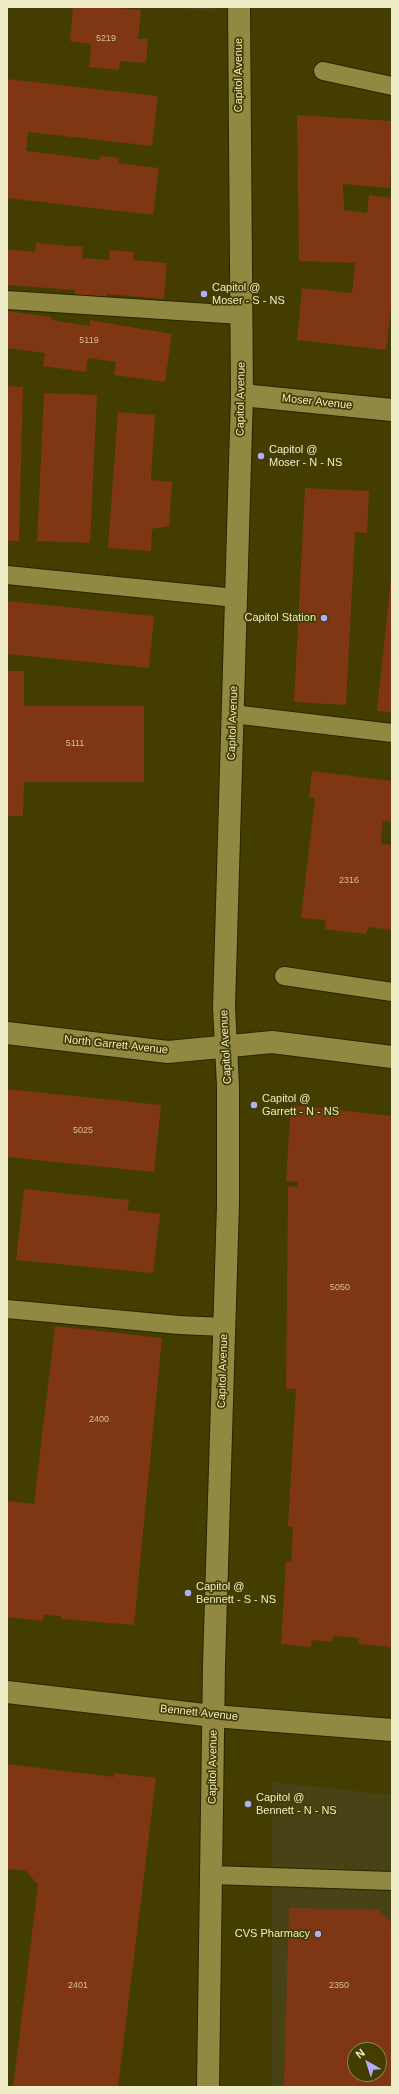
<!DOCTYPE html>
<html>
<head>
<meta charset="utf-8">
<style>
	body { margin:0 }
	#map { position:relative; width:399px; height:2094px; overflow:hidden; background:#433d00; font-family:Helvetica,sans-serif }
	canvas { display:block }
	.frame { position:absolute; inset:0; border:8px solid #efecc8; pointer-events:none }
	.north { position:absolute; left:347px; top:2042px; width:40px; height:40px; box-sizing:border-box; background:#433d00; border:1px solid #888350; border-radius:50%; rotate:321deg; font-size:11px; font-weight:700; line-height:16px; text-align:center; color:#efecc8 }
	.north::after { content:''; display:block; margin:auto; width:14px; height:18px; background:#aeaefa; clip-path:polygon(50% 0,100% 100%,50% 72%,0 100%) }
</style>
</head>
<body>
<div id="map">
<canvas width="399" height="2094"></canvas>
<div class="frame"></div>
<div class="north">N</div>
</div>
<script>
const ctx = document.querySelector('canvas').getContext('2d');
ctx.lineJoin = 'round';
function fill(path, color) {
  ctx.fillStyle = color;
  ctx.fill(path, 'evenodd');
}
function strokePath(path, color, width, dash) {
  ctx.strokeStyle = color;
  ctx.lineWidth = width;
  ctx.lineCap = dash ? 'butt' : 'round';
  ctx.setLineDash(dash || []);
  ctx.stroke(path);
}
function label(font, color, halo, rows, align = 'center') {
  ctx.font = font + ' Helvetica,sans-serif';
  ctx.lineWidth = 3.5;
  ctx.setLineDash([]);
  ctx.textBaseline = 'middle';
  ctx.strokeStyle = halo;
  ctx.fillStyle = color;
  for (const [text, x, y, turn = 0] of rows) {
    ctx.save();
    ctx.translate(x, y);
    ctx.rotate((+turn || 0) * Math.PI / 180);
    ctx.textAlign = isNaN(turn) ? turn : align;
    if (halo) ctx.strokeText(text, 0, 0);
    ctx.fillText(text, 0, 0);
    ctx.restore();
  }
}
const built = new Path2D(`
	M 172,7 L 215,7 L 215,12 Z
	M 272,1782 L 392,1795 L 392,2087 L 272,2087 ZM 355,2050 L 379,2050 L 379,2074 L 355,2074 Z`);
const building = new Path2D(`
	M 73,7 L 107,7 L 141,10 L 138,39 L 148,39 L 146,63 L 120,61 L 119,70 L 89,67 L 91,44 L 70,41 Z
	M 7,79 L 158,96 L 152,146 L 28,132 L 26,151 L 99,160 L 100,156 L 119,158 L 118,163 L 159,168 L 153,215 L 7,198 Z
	M 297,115 L 392,121 L 390,188 L 343,184 L 344,210 L 367,213 L 369,195 L 392,198 L 392,301 L 386,350 L 297,340 L 302,288 L 352,293 L 355,263 L 299,261 Z
	M 36,243 L 83,247 L 82,258 L 109,260 L 110,250 L 134,252 L 133,260 L 167,263 L 164,299 L 107,294 L 106,298 L 75,295 L 75,290 L 7,285 L 7,249 L 35,252 Z
	M 7,311 L 51,317 L 51,320 L 90,326 L 90,320 L 172,334 L 165,382 L 114,375 L 116,362 L 88,358 L 86,372 L 43,366 L 45,353 L 7,348 Z
	M 7,386 L 23,387 L 19,541 L 7,541 Z
	M 44,393 L 97,395 L 90,543 L 37,541 Z
	M 118,412 L 155,415 L 151,480 L 172,482 L 169,526 L 152,529 L 151,551 L 108,548 Z
	M 305,488 L 369,491 L 367,533 L 355,532 L 346,705 L 294,702 Z
	M 391,578 L 392,578 L 392,712 L 377,711 Z
	M 7,601 L 154,616 L 149,668 L 7,654 Z
	M 7,671 L 24,671 L 24,706 L 144,706 L 144,782 L 24,782 L 23,816 L 7,816 Z
	M 312,771 L 392,781 L 392,822 L 383,821 L 381,844 L 392,845 L 392,930 L 368,927 L 366,934 L 325,929 L 326,920 L 301,918 L 315,798 L 309,797 Z
	M 7,1089 L 161,1105 L 154,1172 L 7,1157 Z
	M 291,1105 L 392,1116 L 392,1647 L 358,1644 L 359,1638 L 333,1636 L 332,1642 L 312,1640 L 311,1647 L 281,1644 L 286,1561 L 291,1562 L 293,1527 L 288,1526 L 296,1389 L 286,1389 L 288,1186 L 298,1187 L 298,1182 L 286,1181 Z
	M 24,1189 L 129,1200 L 127,1210 L 160,1214 L 153,1273 L 16,1260 Z
	M 55,1326 L 162,1338 L 134,1625 L 61,1619 L 61,1616 L 44,1615 L 43,1621 L 7,1617 L 7,1501 L 34,1504 Z
	M 7,1764 L 114,1777 L 115,1773 L 156,1778 L 118,2087 L 13,2087 L 38,1885 L 26,1871 L 7,1869 Z
	M 289,1908 L 378,1910 L 392,1923 L 392,2087 L 284,2087 ZM 355,2050 L 379,2050 L 379,2074 L 355,2074 Z`);
const service = new Path2D(`
	M 323,71 L 392,86
	M 7,300 L 241,315
	M 7,575 L 236,598
	M 233,714 L 392,733
	M 284,976 L 392,992
	M 7,1309 L 179,1325 L 224,1327
	M 211,1875 L 392,1881`);
const minor = new Path2D(`
	M 242,395 L 392,410
	M 7,1033 L 168,1052 L 272,1042 L 392,1057
	M 208,2087 L 214,1665 L 228,1204 L 228,1086 L 224,1007 L 242,395 L 239,7`);
const tertiary = new Path2D(`
	M 7,1692 L 213,1716 L 392,1730`);
const markers = [
	[204,294,4,"#aeaefa"],
	[261,456,4,"#aeaefa"],
	[324,618,4,"#aeaefa"],
	[254,1105,4,"#aeaefa"],
	[188,1593,4,"#aeaefa"],
	[248,1804,4,"#aeaefa"],
	[318,1934,4,"#aeaefa"]
];
const numberNames = [
	["5219",106,39],
	["5119",89,341],
	["5111",75,744],
	["2316",349,881],
	["5025",83,1131],
	["5050",340,1288],
	["2400",99,1420],
	["2401",78,1986],
	["2350",339,1986]
];
const streetNames = [
	["Capitol Avenue",239,75,-90],
	["Capitol Avenue",241,399,-89],
	["Moser Avenue",317,402,6],
	["Capitol Avenue",233,723,-88],
	["North Garrett Avenue",116,1045,6],
	["Capitol Avenue",226,1047,-93],
	["Capitol Avenue",223,1371,-88],
	["Bennett Avenue",199,1713,6],
	["Capitol Avenue",213,1767,-89]
];
const poiNames = [
	["Capitol @",212,288],
	["Moser - S - NS",212,301],
	["Capitol @",269,450],
	["Moser - N - NS",269,463],
	["Capitol Station",316,618,"right"],
	["Capitol @",262,1099],
	["Garrett - N - NS",262,1112],
	["Capitol @",196,1587],
	["Bennett - S - NS",196,1600],
	["Capitol @",256,1798],
	["Bennett - N - NS",256,1811],
	["CVS Pharmacy",310,1934,"right"]
];
fill(built, '#474317');
fill(building, '#7f3713');
strokePath(service, '#282400', 20);
strokePath(minor, '#282400', 24);
strokePath(tertiary, '#282400', 24);
strokePath(service, '#918941', 18);
strokePath(minor, '#918941', 22);
strokePath(tertiary, '#918941', 22);
for (const [x, y, r, color] of markers) {
  const dot = new Path2D();
  dot.arc(x, y, r, 0, 2 * Math.PI);
  ctx.fillStyle = color;
  ctx.fill(dot);
  strokePath(dot, '#433d00', 1.5);
}
label('9px', '#d3bf9b', null, numberNames);
label('11px', '#efecc8', '#433d00', streetNames);
label('11px', '#efecc8', '#433d00', poiNames, 'left');
</script>
</body>
</html>
